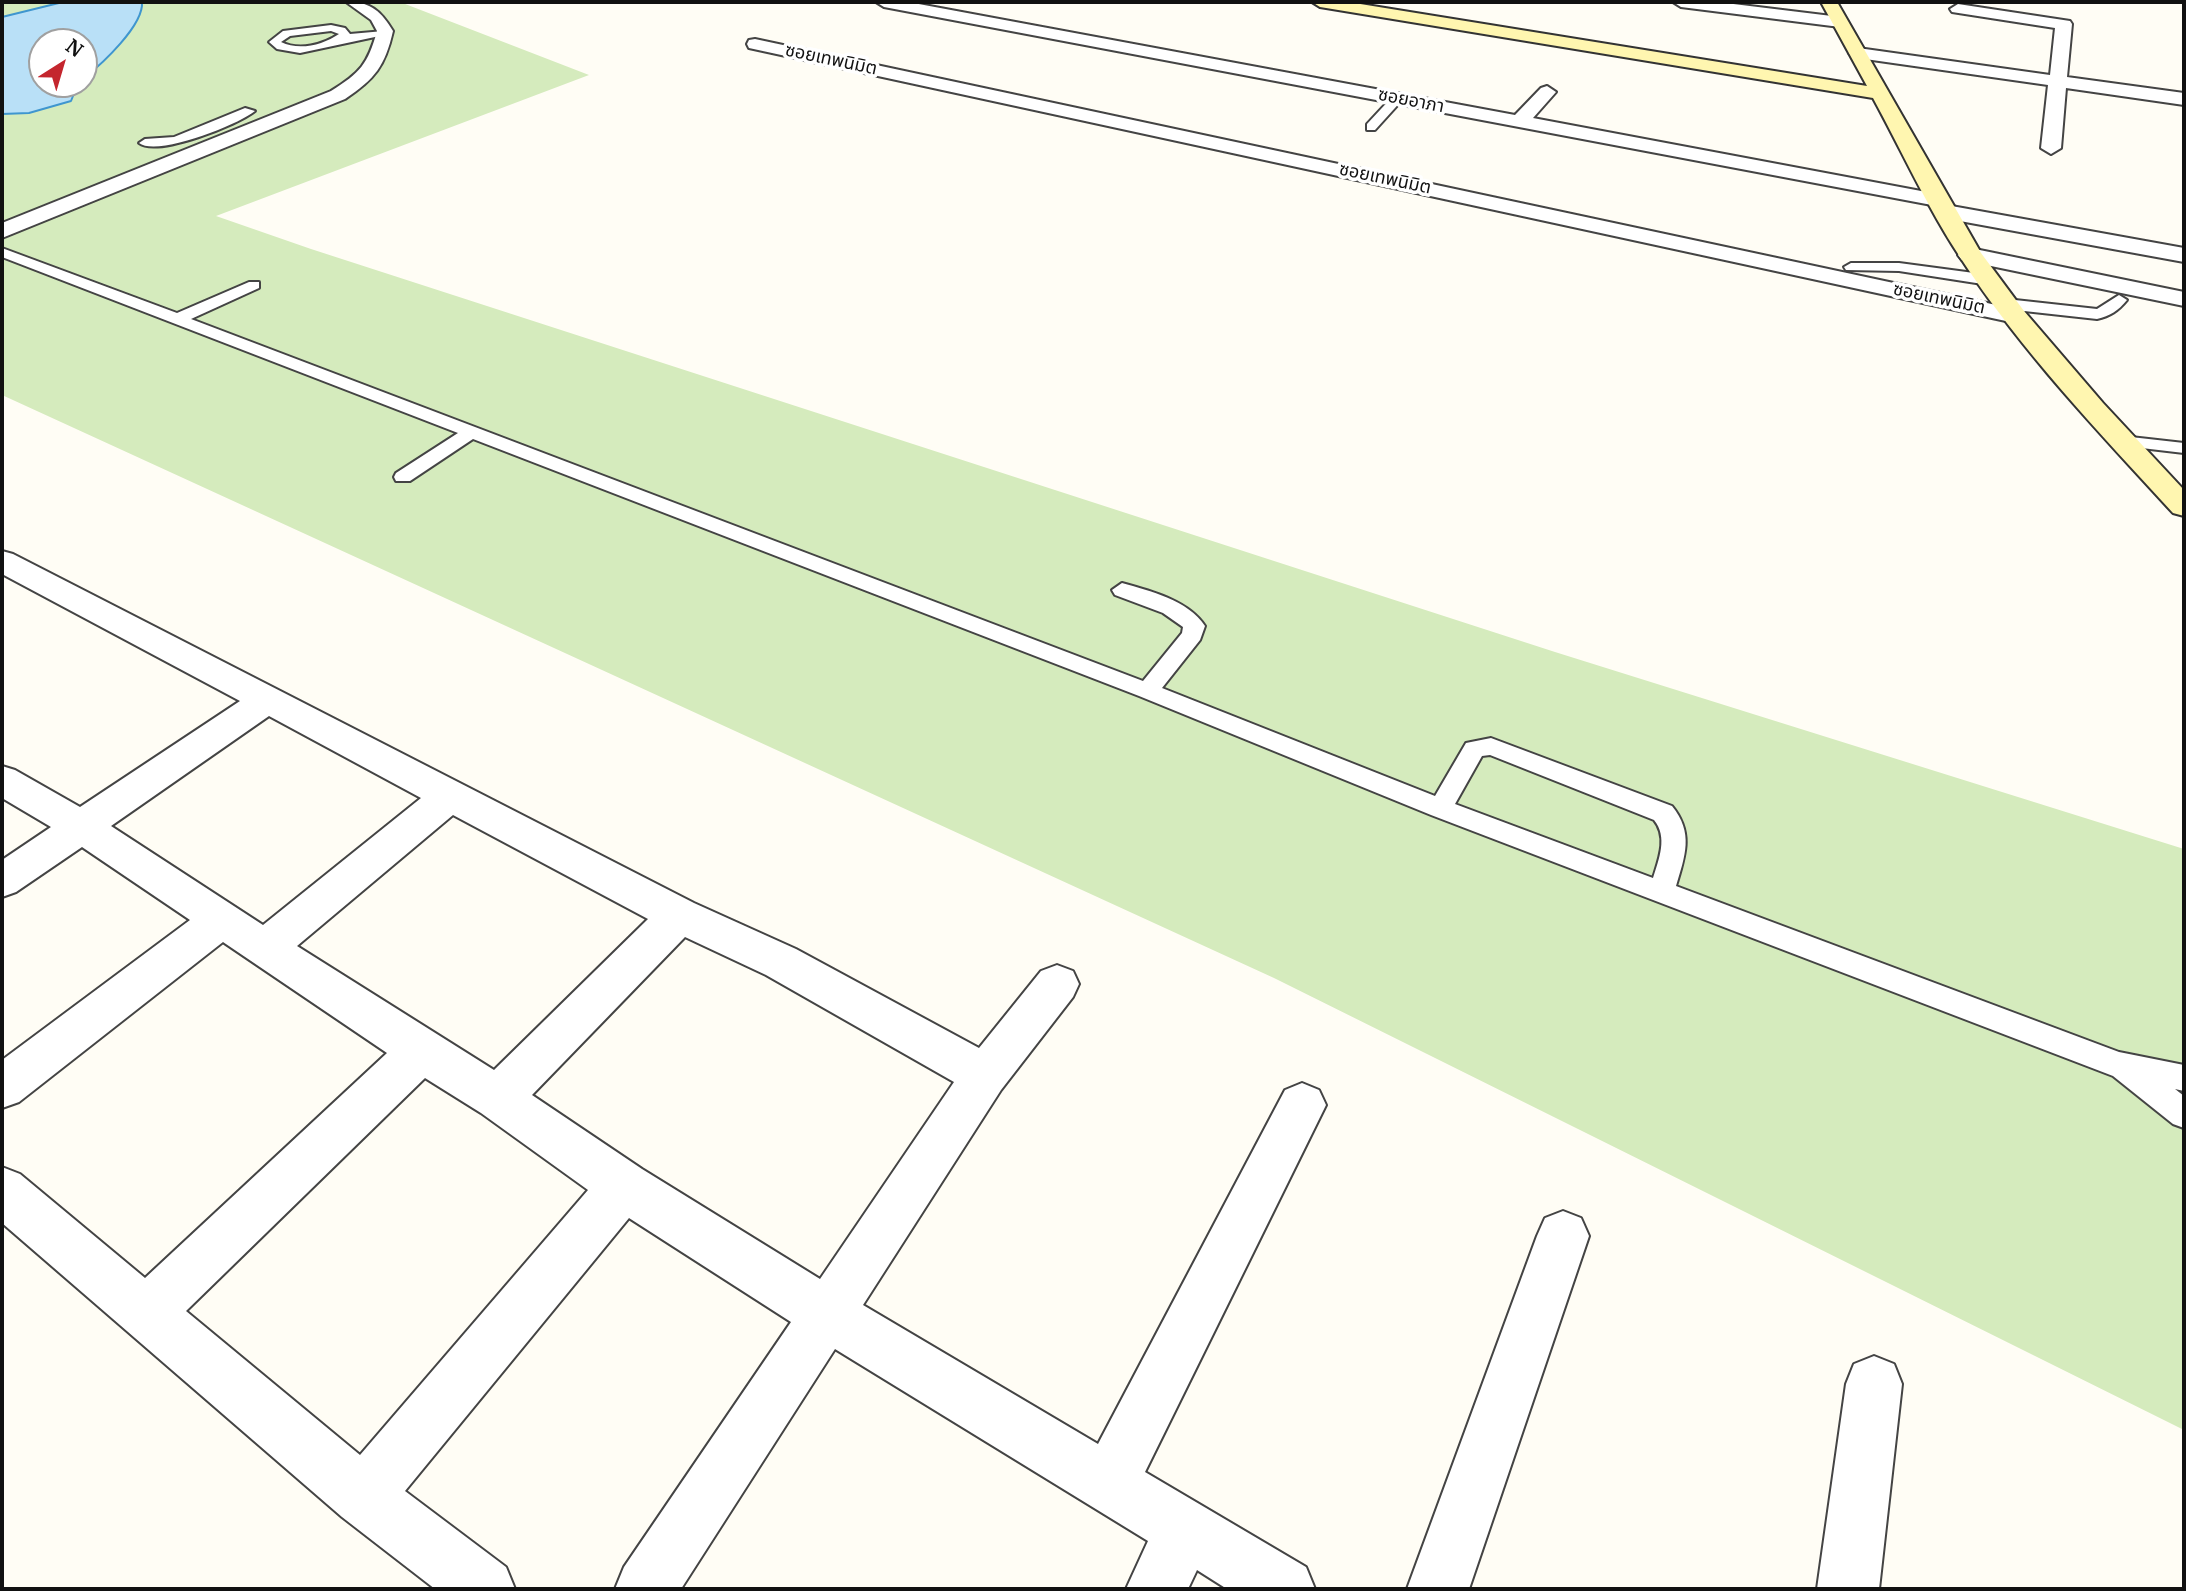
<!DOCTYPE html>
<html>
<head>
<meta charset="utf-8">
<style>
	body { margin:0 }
	#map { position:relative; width:2186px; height:1591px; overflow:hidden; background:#fffdf5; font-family:Merriweather,serif }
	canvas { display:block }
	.frame { position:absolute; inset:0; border:4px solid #111; pointer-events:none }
	.north { position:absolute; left:28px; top:28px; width:70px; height:70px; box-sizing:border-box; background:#fff; border:2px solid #a0a0a0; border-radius:50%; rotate:37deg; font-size:19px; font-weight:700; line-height:28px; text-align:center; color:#111 }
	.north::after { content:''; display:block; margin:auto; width:24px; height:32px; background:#c4262e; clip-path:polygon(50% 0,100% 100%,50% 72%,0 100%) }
</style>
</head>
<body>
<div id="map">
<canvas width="2186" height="1591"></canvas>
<div class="frame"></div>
<div class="north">N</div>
</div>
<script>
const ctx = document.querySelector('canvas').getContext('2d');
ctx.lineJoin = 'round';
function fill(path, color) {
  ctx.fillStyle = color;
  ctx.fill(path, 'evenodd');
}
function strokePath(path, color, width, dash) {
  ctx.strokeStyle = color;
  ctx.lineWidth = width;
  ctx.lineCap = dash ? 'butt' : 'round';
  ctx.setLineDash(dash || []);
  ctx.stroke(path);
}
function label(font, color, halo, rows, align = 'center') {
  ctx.font = font + ' Merriweather,"Noto Sans Thai",serif';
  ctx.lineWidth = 7;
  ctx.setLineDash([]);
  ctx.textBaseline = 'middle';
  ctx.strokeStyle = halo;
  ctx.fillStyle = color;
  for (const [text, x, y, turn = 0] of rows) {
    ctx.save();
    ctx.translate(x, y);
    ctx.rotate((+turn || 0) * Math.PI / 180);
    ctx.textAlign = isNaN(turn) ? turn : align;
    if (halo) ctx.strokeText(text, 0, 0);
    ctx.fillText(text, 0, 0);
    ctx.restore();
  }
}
const green = new Path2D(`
	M 2,2 L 400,2 L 589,75 L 216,216 L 311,249 L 1555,652 L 2184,849 L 2184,1430 L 1274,978 L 2,395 ZM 42,42 L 84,42 L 84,84 L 42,84 Z`);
const water = new Path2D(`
	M 63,2 L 142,2 C 144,25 102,64 84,78 L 84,42 L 42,42 L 42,84 L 76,84 L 70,89 L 73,96 L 71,101 L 29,113 L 2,114 L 2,17 Z`);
const lane = new Path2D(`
	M 331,25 L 345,28 L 350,34 L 384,31 L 389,34 L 300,53 L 277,49 L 269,42 L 283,31 ZM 331,31 L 339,34 C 323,45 299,51 281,42 L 290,36 Z
	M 1394,95 L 1404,98 L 1375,130 L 1367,130 L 1367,124 Z
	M 245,108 L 255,111 C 238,125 157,157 139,143 L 145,139 L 174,137 Z
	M 2,248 L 177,313 L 249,282 L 259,282 L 259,288 L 191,319 L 1143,681 L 1182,633 L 1183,627 L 1163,613 L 1115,595 L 1112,590 L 1122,583 C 1150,591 1188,600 1205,626 L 1200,640 L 1162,688 L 1435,796 L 1466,743 L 1491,738 L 1672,806 C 1694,833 1685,856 1676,886 L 2119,1052 L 2184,1065 L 2184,1091 L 2175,1089 L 2184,1096 L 2184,1128 L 2173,1124 L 2113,1076 L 1431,815 L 1139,696 L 473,439 L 410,481 L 396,481 L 394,477 L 396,473 L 458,433 L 2,257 ZM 1490,755 L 1654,820 C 1668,837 1659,859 1653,878 L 1455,804 L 1482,756 Z
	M 1851,263 L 1899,263 L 1989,275 L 1997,280 L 1989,285 L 1899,271 L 1846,270 L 1844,267 Z
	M 2119,295 L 2127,300 C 2118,311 2110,316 2097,319 L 2006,309 L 1998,304 L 2006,299 L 2097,309 Z
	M 2122,436 L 2184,443 L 2184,453 L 2116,445 L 2113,441 Z`);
const street = new Path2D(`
	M 346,2 C 370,1 381,11 393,31 C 385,66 375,79 345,99 L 2,238 L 2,223 L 331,91 C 360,73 368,64 377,31 L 371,20 Z
	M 876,2 L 908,2 L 1515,115 L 1541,88 L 1547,86 L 1556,92 L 1533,118 L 1937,194 L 1948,200 L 1937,206 L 884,7 Z
	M 1673,2 L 1717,2 L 1840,17 L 1848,22 L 1840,27 L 1681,7 Z
	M 1958,4 L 2070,21 L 2072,24 L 2067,77 L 2184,93 L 2184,105 L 2066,88 L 2061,148 L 2051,154 L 2041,148 L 2048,85 L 1858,58 L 1849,53 L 1858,48 L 2050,75 L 2055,28 L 1952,12 L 1950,9 Z
	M 755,39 L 2015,309 L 2024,311 L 2027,316 L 2024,321 L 2015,323 L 749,48 L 747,44 L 749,40 Z
	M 1946,205 L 2184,248 L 2184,262 L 1938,217 L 1935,212 Z
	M 1970,248 L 2184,292 L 2184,306 L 1962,260 L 1958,255 L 1962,250 Z
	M 2,551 L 13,554 L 694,903 L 796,949 L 979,1048 L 1041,971 L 1057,965 L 1073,971 L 1079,984 L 1073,997 L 1001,1090 L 863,1305 L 1098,1444 L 1285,1090 L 1302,1083 L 1319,1090 L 1326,1105 L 1145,1472 L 1306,1567 L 1315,1589 L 1227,1589 L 1197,1570 L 1188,1589 L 1126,1589 L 1148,1541 L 835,1349 L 681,1589 L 615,1589 L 624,1567 L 791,1322 L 629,1218 L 405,1491 L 506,1567 L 515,1589 L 435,1589 L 342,1517 L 2,1223 L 2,1167 L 20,1174 L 145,1278 L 387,1053 L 223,942 L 19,1102 L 2,1108 L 2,1060 L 190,920 L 82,847 L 16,892 L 2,897 L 2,860 L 51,827 L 2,798 L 2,766 L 15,770 L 80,807 L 240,701 L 2,574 ZM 269,716 L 421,798 L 263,925 L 111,826 ZM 453,815 L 648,919 L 494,1070 L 297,946 ZM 685,937 L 766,975 L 954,1082 L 820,1279 L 642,1169 L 532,1095 ZM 425,1078 L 481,1113 L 588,1190 L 360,1455 L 186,1311 Z
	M 1563,1211 L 1581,1218 L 1589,1236 L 1469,1589 L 1407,1589 L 1537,1236 L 1545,1218 Z
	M 1874,1356 L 1894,1364 L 1902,1384 L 1879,1589 L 1817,1589 L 1846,1384 L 1854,1364 Z`);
const secondary = new Path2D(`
	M 1312,2 L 1348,2 L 1867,86 L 1821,2 L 1837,2 L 1981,253 L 2024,311 L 2103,403 L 2184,490 L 2184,516 L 2173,513 C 2099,432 2020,350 1960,257 C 1927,207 1902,151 1873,98 L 1320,7 Z`);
const farStreetnames = [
	["ซอยเทพนิมิต",831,60,12],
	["ซอยอาภา",1411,101,11],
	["ซอยเทพนิมิต",1385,179,12],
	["ซอยเทพนิมิต",1939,299,12]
];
fill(green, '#d5ebbd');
fill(water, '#b9e0f7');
strokePath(water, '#3f96cf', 2);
strokePath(lane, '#444', 4);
strokePath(street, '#444', 4);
strokePath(secondary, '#333', 4);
fill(lane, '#fff');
fill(street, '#fff');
fill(secondary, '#fff6b0');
label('18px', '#111', '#fff', farStreetnames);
</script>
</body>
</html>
